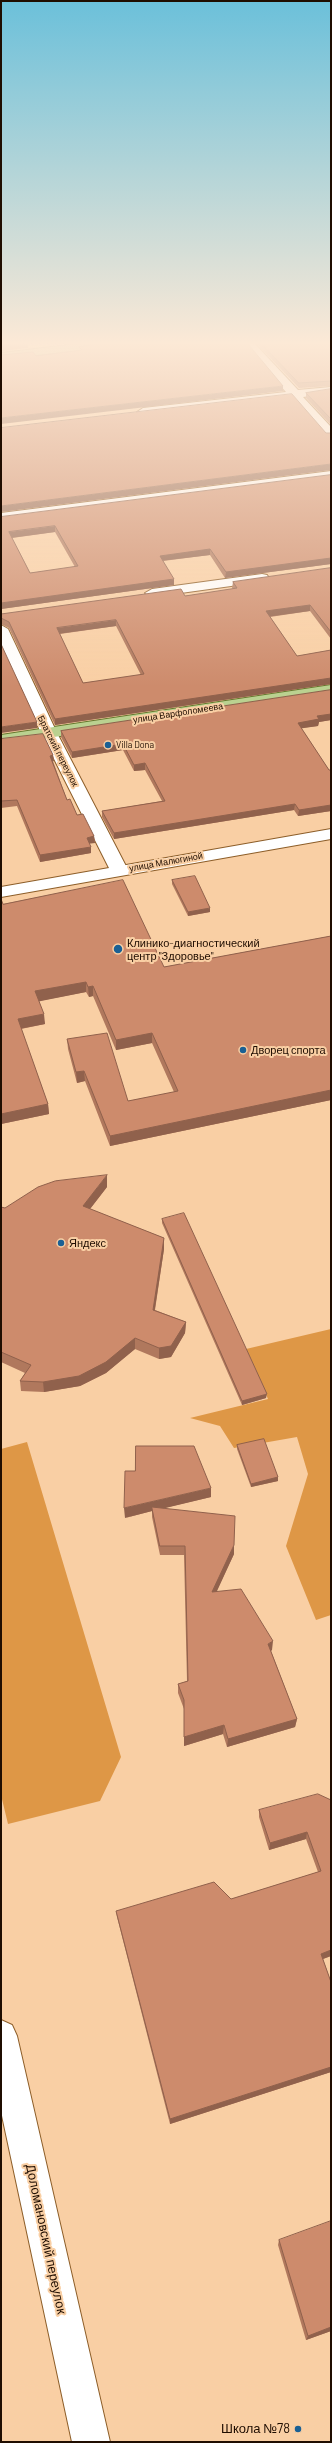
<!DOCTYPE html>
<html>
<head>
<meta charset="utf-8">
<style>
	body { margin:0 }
	#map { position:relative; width:332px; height:2443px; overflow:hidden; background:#f9cfa4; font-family:Barlow,sans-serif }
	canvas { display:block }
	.frame { position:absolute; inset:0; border:2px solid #1f0d00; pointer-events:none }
</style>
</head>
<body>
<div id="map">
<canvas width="332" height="2443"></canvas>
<div class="frame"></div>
</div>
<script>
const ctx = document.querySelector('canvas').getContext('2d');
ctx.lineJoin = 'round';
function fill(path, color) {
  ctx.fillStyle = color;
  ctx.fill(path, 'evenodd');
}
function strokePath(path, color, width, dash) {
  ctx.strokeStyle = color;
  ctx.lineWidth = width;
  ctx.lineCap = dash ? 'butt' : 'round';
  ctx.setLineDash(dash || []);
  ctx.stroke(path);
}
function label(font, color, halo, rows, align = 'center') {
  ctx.font = font + ' Barlow,sans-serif';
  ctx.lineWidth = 4;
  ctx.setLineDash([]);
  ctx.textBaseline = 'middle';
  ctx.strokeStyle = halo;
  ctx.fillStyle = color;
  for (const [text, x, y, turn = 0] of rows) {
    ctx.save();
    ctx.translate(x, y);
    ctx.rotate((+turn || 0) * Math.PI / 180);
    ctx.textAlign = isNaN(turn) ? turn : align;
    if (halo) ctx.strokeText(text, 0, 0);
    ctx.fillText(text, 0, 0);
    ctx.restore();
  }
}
const green = new Path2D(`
	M 331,1329 L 331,1615 L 316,1620 L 286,1546 L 308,1474 L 297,1437 L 234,1448 L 220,1426 L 190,1418 L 268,1399 L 246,1349 Z
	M 27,1442 L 121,1757 L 100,1801 L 8,1824 L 1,1795 L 1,1449 Z`);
const street = new Path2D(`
	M 244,344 L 255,344 L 298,390 L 331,387 L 331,393 L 303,397 L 331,427 L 331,438 L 327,437 L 292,398 L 143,416 L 137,412 L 143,408 L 286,392 Z
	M 331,471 L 331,479 L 1,521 L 1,513 Z
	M 262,574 L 267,575 L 269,578 L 267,581 L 152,597 L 145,593 L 152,589 Z
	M 1,625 L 8,629 L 57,733 L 128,870 L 125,874 L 113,874 L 110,870 L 41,733 L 1,645 Z`);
const secondary = new Path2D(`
	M 331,829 L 331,839 L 1,897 L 1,887 Z
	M 1,2020 L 12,2025 L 17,2036 L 110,2442 L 72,2442 L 1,2111 Z`);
const primary = new Path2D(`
	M 76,344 L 115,344 L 110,347 L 1,359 L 1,353 Z
	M 331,685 L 331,695 L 1,745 L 1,735 Z`);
const wall = new Path2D(`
	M 257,344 L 331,344 L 331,386 L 299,388 Z
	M 331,389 L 331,425 L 306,398 L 306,393 Z
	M 331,475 L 331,564 L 225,578 L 210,555 L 163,561 L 174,585 L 1,609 L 1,517 ZM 55,532 L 75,567 L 30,573 L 12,538 Z
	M 331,568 L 331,639 L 310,611 L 270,617 L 297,656 L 331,650 L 331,684 L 55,725 L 9,628 L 1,624 L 1,614 L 185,596 L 233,589 L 232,588 L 233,582 ZM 116,626 L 141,675 L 83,683 L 60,634 Z
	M 331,690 L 331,720 L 319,722 L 318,726 L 301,728 L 329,770 L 331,770 L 331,811 L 298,816 L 294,810 L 114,839 L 102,817 L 102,811 L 162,801 L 145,770 L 134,771 L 123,750 L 72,758 L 61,737 L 61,731 Z
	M 1,739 L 53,755 L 54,761 L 53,761 L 67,800 L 77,815 L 94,836 L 95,843 L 89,843 L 91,853 L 40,862 L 17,806 L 1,808 Z
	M 172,880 L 210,912 L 188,916 L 172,884 Z
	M 1,899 L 3,904 L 164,967 L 331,936 L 331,1100 L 110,1146 L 85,1081 L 77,1083 L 68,1049 L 67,1039 L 128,1101 L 174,1092 L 152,1043 L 116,1050 L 93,996 L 89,997 L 86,992 L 39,1001 L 45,1024 L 21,1029 L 48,1104 L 49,1114 L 1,1124 Z
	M 107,1187 L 90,1209 L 164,1238 L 164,1249 L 155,1310 L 186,1322 L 185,1333 L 171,1357 L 159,1359 L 135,1349 L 106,1373 L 80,1386 L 44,1392 L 21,1391 L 20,1381 L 25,1373 L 1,1362 L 1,1207 L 5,1208 Z
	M 162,1219 L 266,1398 L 242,1405 L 162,1223 Z
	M 237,1445 L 278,1477 L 278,1481 L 251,1487 L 237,1449 Z
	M 211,1488 L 211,1497 L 164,1508 L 234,1554 L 216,1592 L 272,1650 L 271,1651 L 297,1719 L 295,1727 L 227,1747 L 223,1734 L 184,1746 L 184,1709 L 178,1693 L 178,1684 L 187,1681 L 184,1555 L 160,1555 L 152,1517 L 152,1511 L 125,1518 Z
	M 331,1800 L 331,1956 L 323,1959 L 331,1982 L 331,2072 L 170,2124 L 117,1917 L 116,1911 L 231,1899 L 318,1872 L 306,1839 L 269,1850 L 259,1817 L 259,1810 Z
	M 279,2240 L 331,2331 L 306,2340 L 278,2245 Z`);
const shadedWall = new Path2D(`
	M 16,344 L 28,344 L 28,348 L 1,351 L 1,346 Z
	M 283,386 L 283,391 L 1,424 L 1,418 Z
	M 331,464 L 331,470 L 1,512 L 1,506 Z
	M 55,526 L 55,532 L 10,538 L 9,532 Z
	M 210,549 L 210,555 L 160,561 L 160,556 Z
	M 331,558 L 331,564 L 225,578 L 226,572 Z
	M 174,579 L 174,585 L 1,609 L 1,603 Z
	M 310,605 L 310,611 L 266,617 L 266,611 Z
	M 116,620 L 116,626 L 57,634 L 57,628 Z
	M 331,678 L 331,684 L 55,725 L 55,719 Z
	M 331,714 L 331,720 L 319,722 L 318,726 L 297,729 L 298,723 L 317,716 Z
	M 37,722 L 37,728 L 1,733 L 1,727 Z
	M 123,744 L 123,750 L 72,758 L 72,752 Z
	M 53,755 L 54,761 L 51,762 L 50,756 Z
	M 145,763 L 145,770 L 134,771 L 134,765 Z
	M 295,804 L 294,810 L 114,839 L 114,833 Z
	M 331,805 L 331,811 L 298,816 L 299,810 Z
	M 94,836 L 95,843 L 87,844 L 87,838 Z
	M 91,847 L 91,853 L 40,862 L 40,855 Z
	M 210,908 L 210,912 L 188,916 L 188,912 Z
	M 86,982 L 86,992 L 36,1002 L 35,991 Z
	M 93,986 L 93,996 L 89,997 L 88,987 Z
	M 44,1014 L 45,1024 L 19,1029 L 18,1019 Z
	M 152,1033 L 152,1043 L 116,1050 L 116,1040 Z
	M 84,1071 L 85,1081 L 77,1083 L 76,1072 Z
	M 331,1090 L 331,1100 L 110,1146 L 110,1136 Z
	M 48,1104 L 49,1114 L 1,1124 L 1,1114 Z
	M 107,1175 L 107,1187 L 83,1218 L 83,1206 Z
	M 164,1238 L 164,1249 L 153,1321 L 153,1310 Z
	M 186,1322 L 185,1333 L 171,1357 L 159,1359 L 159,1348 Z
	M 135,1338 L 135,1349 L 106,1373 L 80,1386 L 44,1392 L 43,1382 Z
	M 267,1394 L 266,1398 L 242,1405 L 242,1401 Z
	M 278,1477 L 278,1481 L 251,1487 L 251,1484 Z
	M 211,1488 L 211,1497 L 153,1511 L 152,1507 L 152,1511 L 125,1518 L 124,1508 Z
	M 234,1545 L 234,1554 L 212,1602 L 212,1592 Z
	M 273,1641 L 272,1650 L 267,1653 L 268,1644 Z
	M 297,1719 L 295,1727 L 227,1747 L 228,1739 Z
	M 224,1725 L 223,1734 L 184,1746 L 184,1737 Z
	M 307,1832 L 306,1839 L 269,1850 L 270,1843 Z
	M 331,1950 L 331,1956 L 320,1960 L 321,1954 Z
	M 331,2067 L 331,2072 L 170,2124 L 170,2119 Z
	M 331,2327 L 331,2331 L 306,2340 L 308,2336 Z`);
const building = new Path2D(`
	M 1,344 L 16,344 L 1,346 Z
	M 99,344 L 248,344 L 283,386 L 1,418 L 1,355 L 33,352 L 36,356 L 82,350 L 79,347 Z
	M 262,344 L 331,344 L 331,381 L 299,383 Z
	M 331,389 L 331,419 L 306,393 Z
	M 292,394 L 326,433 L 331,433 L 331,464 L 1,506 L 1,428 Z
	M 331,475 L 331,558 L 226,572 L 210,549 L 160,556 L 174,579 L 1,603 L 1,517 ZM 55,526 L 78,566 L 30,573 L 9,532 Z
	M 331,568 L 331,632 L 310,605 L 266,611 L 297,656 L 331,650 L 331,678 L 55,719 L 9,622 L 1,618 L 1,614 L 181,589 L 185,596 L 237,588 L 233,582 ZM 116,620 L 144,674 L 83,683 L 57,628 Z
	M 1,644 L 37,722 L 1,727 Z
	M 331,690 L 331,714 L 317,716 L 319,719 L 298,723 L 329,770 L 331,770 L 331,805 L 299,810 L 295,804 L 114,833 L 102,811 L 165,801 L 145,763 L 134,765 L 123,744 L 72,752 L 61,731 Z
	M 43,734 L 53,755 L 50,756 L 67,800 L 70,799 L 77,815 L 83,814 L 94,836 L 87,838 L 91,847 L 40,855 L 17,800 L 1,801 L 1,739 Z
	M 195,876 L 210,908 L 188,912 L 172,880 Z
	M 123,880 L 164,967 L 331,936 L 331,1090 L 110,1136 L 84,1071 L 76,1072 L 67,1039 L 107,1033 L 128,1101 L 178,1091 L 152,1033 L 116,1040 L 93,986 L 88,987 L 86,982 L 35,991 L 44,1014 L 18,1019 L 48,1104 L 1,1114 L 1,899 L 3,904 Z
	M 107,1175 L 83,1206 L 164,1238 L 153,1310 L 186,1322 L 171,1346 L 159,1348 L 135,1338 L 106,1362 L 79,1376 L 43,1382 L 20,1381 L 31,1365 L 1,1352 L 1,1207 L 5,1208 L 38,1187 L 55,1181 Z
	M 184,1213 L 267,1394 L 242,1401 L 162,1219 Z
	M 264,1439 L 278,1477 L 251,1484 L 237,1445 Z
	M 136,1446 L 194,1446 L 211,1488 L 124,1508 L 125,1471 L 135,1471 Z
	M 152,1507 L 235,1516 L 234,1545 L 212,1592 L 241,1589 L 273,1641 L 268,1644 L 297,1719 L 228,1739 L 224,1725 L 184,1737 L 184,1700 L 178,1684 L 188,1681 L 185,1546 L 160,1546 Z
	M 318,1794 L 331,1800 L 331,1950 L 321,1954 L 331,1982 L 331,2067 L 170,2119 L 116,1911 L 214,1882 L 231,1899 L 321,1871 L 307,1832 L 270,1843 L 259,1810 Z
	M 331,2221 L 331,2327 L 308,2336 L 279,2240 Z`);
const markers = [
	[108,745,4,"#1a6094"],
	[118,949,5,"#1a6094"],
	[243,1050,4,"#1a6094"],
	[61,1243,4,"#1a6094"],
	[298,2429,4,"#1a6094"]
];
const farStreetnames = [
	["улица Варфоломеева",178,713,-9],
	["Братский переулок",58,751,63],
	["улица Малюгиной",166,862,-10]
];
const farPoinames = [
	["Villa Dona",116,745]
];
const poiNames = [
	["Клинико-диагностический",127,943],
	["центр \"Здоровье\"",127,956],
	["Дворец спорта",251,1050],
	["Яндекс",69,1243]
];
const nearStreetnames = [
	["Доломановский переулок",46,2239,78]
];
const nearPoinames = [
	["Школа №78",290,2429]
];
fill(green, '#de9746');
strokePath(street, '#8d5e29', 2);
strokePath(secondary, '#8d5e29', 2);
strokePath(primary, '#66782e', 2);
fill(street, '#fff');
fill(secondary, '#fff');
fill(primary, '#bad190');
fill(wall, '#b0785d');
fill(shadedWall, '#90614c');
fill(building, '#cd8b6c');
strokePath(building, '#90614c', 1);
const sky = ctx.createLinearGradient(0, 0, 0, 686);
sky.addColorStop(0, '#6bc0da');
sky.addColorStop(0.5, '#fce9d6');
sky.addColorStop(1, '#fce9d600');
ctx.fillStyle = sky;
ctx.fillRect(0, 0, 332, 686);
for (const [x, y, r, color] of markers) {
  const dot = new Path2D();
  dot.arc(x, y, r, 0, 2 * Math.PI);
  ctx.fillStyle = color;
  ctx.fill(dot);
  strokePath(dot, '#f9cfa4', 1.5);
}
label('9px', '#1f0d00', '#f9cfa4', farStreetnames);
label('9px', '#1f0d00', '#f9cfa4', farPoinames, 'left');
label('11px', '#1f0d00', '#f9cfa4', poiNames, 'left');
label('13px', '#1f0d00', '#f9cfa4', nearStreetnames);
label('13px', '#1f0d00', '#f9cfa4', nearPoinames, 'right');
</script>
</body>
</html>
